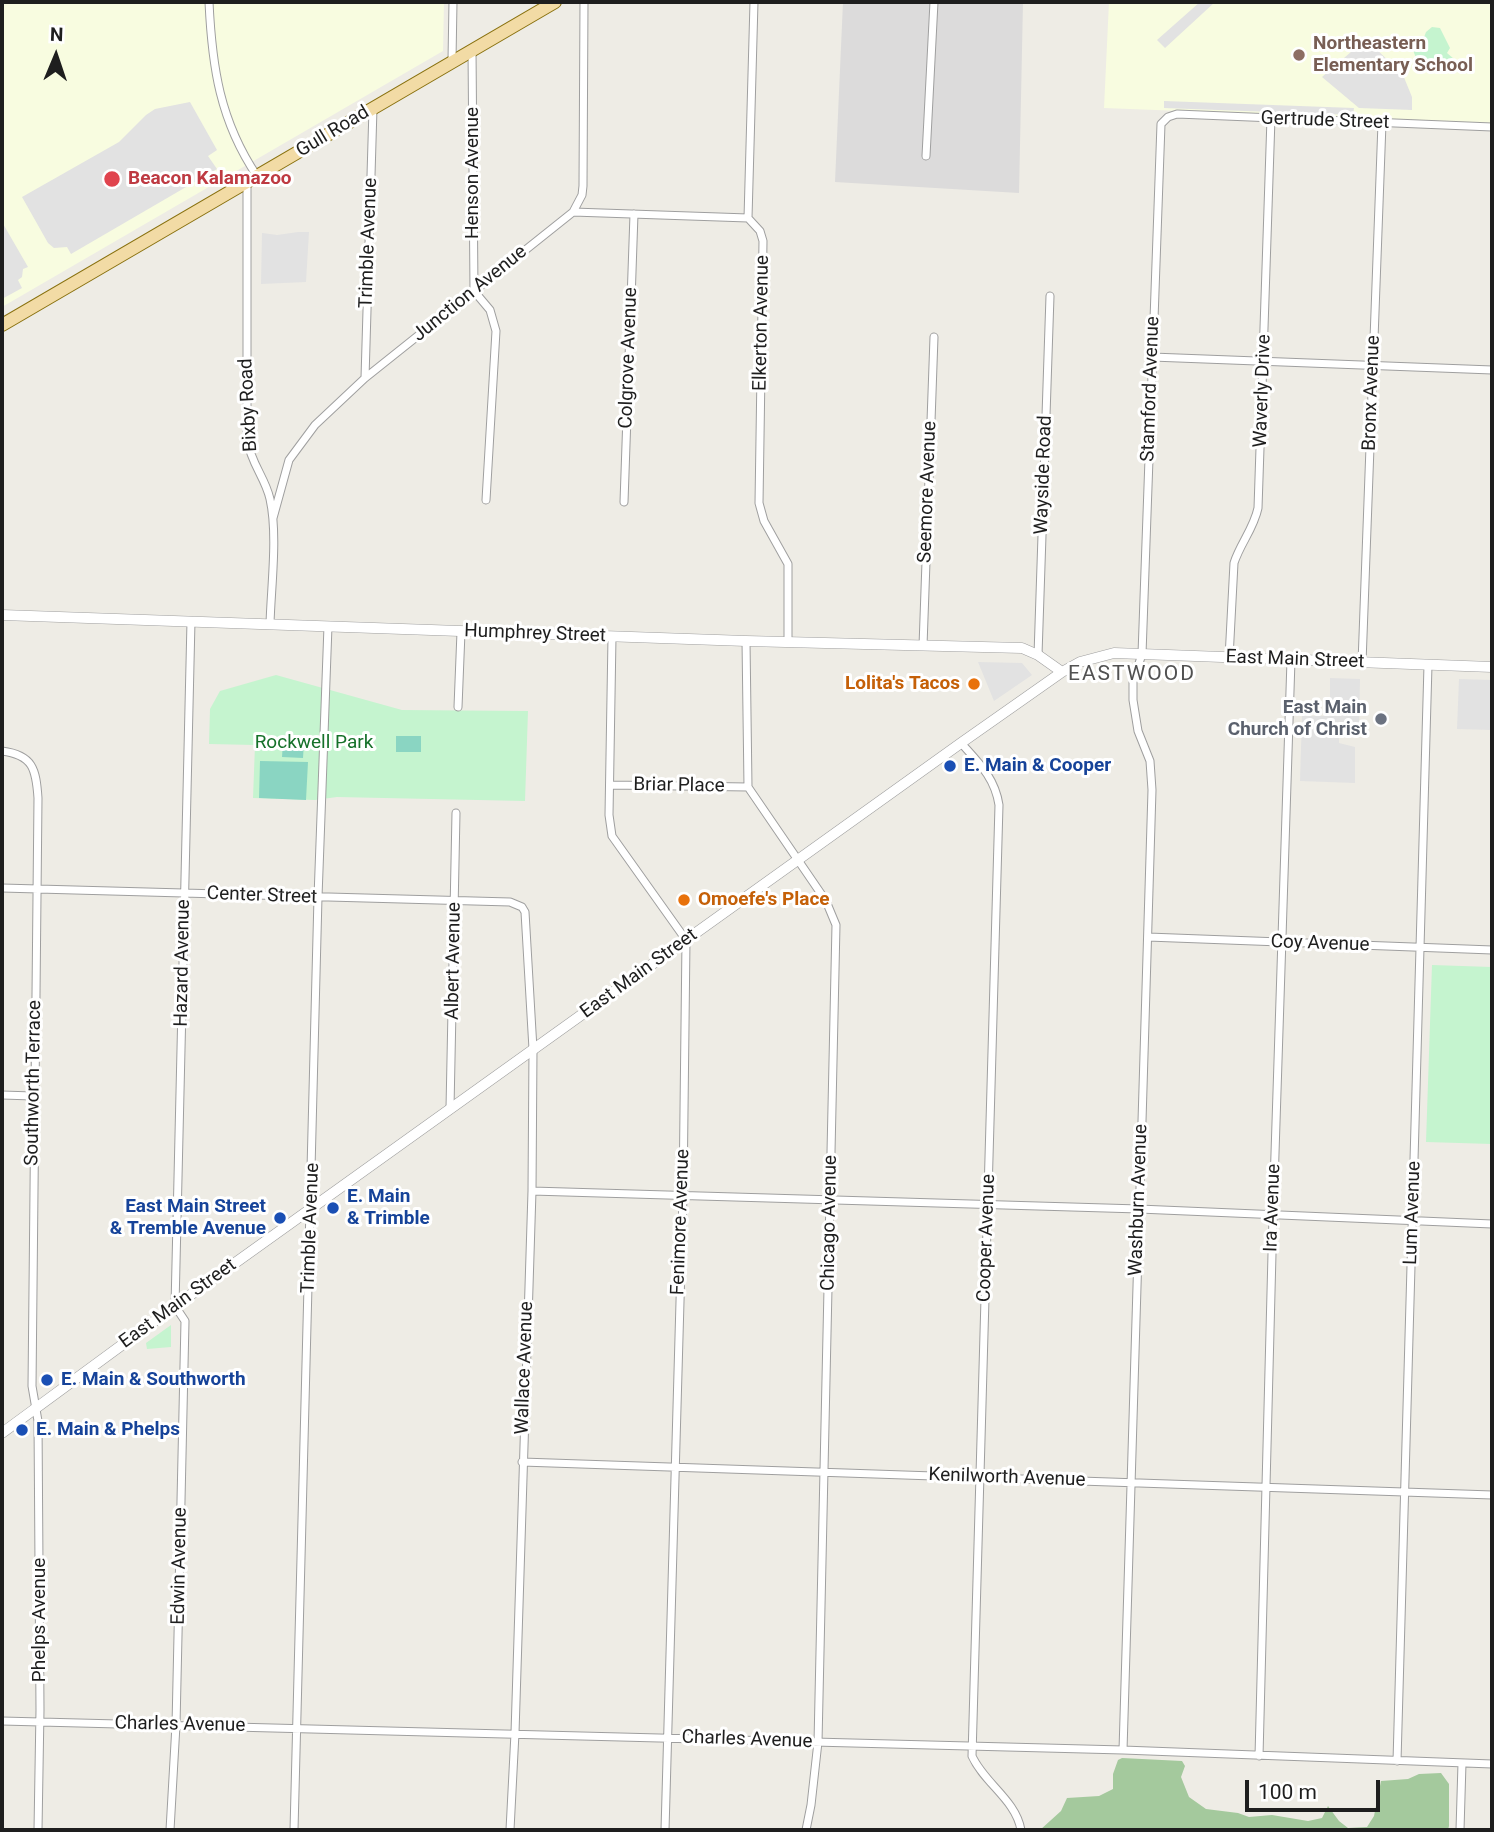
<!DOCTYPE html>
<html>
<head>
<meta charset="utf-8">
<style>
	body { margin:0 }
	#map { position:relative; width:1494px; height:1832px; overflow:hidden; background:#eeece5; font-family:Roboto,sans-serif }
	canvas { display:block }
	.frame { position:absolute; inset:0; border:4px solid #1e1e1e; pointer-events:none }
	.north { position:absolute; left:21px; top:21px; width:70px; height:70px; -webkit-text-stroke:5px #fff; paint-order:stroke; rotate:2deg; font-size:19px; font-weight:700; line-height:28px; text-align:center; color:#1e1e1e }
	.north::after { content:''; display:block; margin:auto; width:24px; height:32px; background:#1e1e1e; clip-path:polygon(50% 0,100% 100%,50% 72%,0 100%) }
	.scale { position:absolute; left:1245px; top:1780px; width:135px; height:32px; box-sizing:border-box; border:4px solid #1e1e1e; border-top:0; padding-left:9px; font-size:21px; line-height:24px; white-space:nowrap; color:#1e1e1e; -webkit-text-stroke:5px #fff; paint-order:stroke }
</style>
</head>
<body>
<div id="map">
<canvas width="1494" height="1832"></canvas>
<div class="frame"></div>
<div class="north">N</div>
<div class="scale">100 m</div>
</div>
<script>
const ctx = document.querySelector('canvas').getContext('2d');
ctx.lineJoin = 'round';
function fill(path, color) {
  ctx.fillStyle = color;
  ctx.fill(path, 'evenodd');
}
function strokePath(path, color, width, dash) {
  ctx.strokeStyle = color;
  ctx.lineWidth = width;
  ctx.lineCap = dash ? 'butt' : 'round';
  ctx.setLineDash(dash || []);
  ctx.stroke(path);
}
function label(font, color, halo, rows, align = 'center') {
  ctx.font = font + ' Roboto,sans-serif';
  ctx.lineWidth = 6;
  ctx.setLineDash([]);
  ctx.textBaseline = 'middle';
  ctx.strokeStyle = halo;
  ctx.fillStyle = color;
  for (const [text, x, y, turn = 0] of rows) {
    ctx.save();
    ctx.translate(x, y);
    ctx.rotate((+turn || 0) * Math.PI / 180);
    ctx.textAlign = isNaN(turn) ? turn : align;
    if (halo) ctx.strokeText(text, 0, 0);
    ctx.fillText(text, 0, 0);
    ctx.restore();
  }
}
const residential = new Path2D(`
	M 843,2 L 1023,2 L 1019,193 L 835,182 Z`);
const education = new Path2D(`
	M 2,2 L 444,2 L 443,51 L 2,307 Z
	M 1109,2 L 1492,2 L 1492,123 L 1104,108 Z`);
const forest = new Path2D(`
	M 1122,1758 L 1182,1761 L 1185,1766 L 1181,1777 L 1189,1797 L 1206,1809 L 1238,1813 L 1249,1817 L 1272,1815 L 1308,1821 L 1322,1818 L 1328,1806 L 1339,1821 L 1348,1828 L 1367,1827 L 1374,1816 L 1381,1781 L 1408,1779 L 1419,1774 L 1441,1773 L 1449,1784 L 1449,1826 L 1448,1830 L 1040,1830 L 1061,1811 L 1067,1798 L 1099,1796 L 1113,1789 L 1113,1774 L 1118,1760 Z`);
const park = new Path2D(`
	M 1432,27 L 1440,28 L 1450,48 L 1447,53 L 1454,59 L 1450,65 C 1431,74 1410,63 1413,40 L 1423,40 L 1426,32 Z
	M 276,675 L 402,710 L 528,711 L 525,801 L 337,797 L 315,800 L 253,798 L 255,745 L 209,744 L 210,709 L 220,691 Z
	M 1432,965 L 1492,967 L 1492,1144 L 1426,1142 Z
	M 171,1325 L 171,1347 L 147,1349 L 146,1343 Z`);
const pitch = new Path2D(`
	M 396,736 L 421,736 L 421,752 L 396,752 Z
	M 283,742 L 304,742 L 303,758 L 282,757 Z
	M 260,761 L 308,762 L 306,800 L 259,798 Z`);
const parking = new Path2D(`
	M 1200,2 L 1215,2 L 1165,48 L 1157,40 Z
	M 1366,39 L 1403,75 L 1412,97 L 1412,110 L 1359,108 L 1322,77 Z
	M 1164,101 L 1354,108 L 1353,115 L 1164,108 Z
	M 190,102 L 217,150 L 208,156 L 217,169 L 71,254 L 67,247 L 54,248 L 48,243 L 22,197 L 119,142 L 146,115 L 155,109 Z
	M 2,222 L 28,267 L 23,269 L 22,277 L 18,280 L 22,288 L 2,299 Z
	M 298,232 L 309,232 L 306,282 L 261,284 L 262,233 L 277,235 Z
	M 978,662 L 1022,663 L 1032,675 L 994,701 Z
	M 1330,678 L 1360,679 L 1359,729 L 1347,728 L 1347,731 L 1339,731 L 1339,743 L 1355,747 L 1355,783 L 1300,781 L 1302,716 L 1330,716 Z
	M 1459,679 L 1492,680 L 1492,730 L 1457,729 Z`);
const minor = new Path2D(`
	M 209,2 C 212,67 220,121 257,176
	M 754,2 L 748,218 L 760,231 L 763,241 L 759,503 L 764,521 L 788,564 L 788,642
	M 472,49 L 474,291 L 490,310 L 496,331 L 486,500
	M 452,60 L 453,2
	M 926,156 L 934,2
	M 247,182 L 247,439 C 251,464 265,477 270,499 C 278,535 271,587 270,624
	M 573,212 L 582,195 L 583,186 L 584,2
	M 1152,357 L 1492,370
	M 365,378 L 373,108
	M 624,502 L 634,214
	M 273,518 L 289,460 L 315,425 L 365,378 L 573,212 L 748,218
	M 612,637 L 609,815 L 612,836 L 686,940 L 683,1196 L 665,1830
	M 746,641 L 748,787 L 826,901 L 836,925 L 818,1742 L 811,1805 L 806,1830
	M 923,646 L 934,337
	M 1038,655 L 1050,296
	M 1229,658 L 1234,563 C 1240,544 1254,528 1258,508 L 1271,118
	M 1362,663 L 1382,123
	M 458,707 L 461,632
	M 961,743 C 979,763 995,778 999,805 L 972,1756 C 984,1783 1016,1800 1021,1830
	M 2,751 C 33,755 36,769 38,798 L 32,1386 L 38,1421 L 40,1710 L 38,1830
	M 610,785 L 748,787
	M 2,888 L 510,902 L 522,907 L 525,912 L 533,1049 L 532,1191 L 515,1733 L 510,1830
	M 1148,937 L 1492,950
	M 2,1095 L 33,1096
	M 450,1108 L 456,813
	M 532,1191 L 1139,1209 L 1492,1224
	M 522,1462 L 1492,1495
	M 2,1721 L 1123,1750 L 1492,1764
	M 1123,1750 L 1152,790 L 1150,761 L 1138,731 L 1133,700 L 1133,682 L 1142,654 L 1161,124 L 1168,117 L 1177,114 L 1492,127
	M 1259,1756 L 1273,1215 L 1291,660
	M 1397,1761 L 1428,665
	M 170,1830 L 176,1725 L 185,1321 L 175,1306 L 191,621
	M 294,1830 L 318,897 L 328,626
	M 1460,1830 L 1462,1763`);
const tertiary = new Path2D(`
	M 2,615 L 746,641 L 1022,648 L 1038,655 L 1062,672
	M 2,1433 L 175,1306 L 961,743 L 1062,672 L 1080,662 L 1114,653 L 1492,667`);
const primary = new Path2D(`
	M 2,325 L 555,2`);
const markers = [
	[1299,55,7,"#8d6e63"],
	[112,179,9,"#e0444e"],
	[974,684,7,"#e8710a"],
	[1381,719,7,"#6b7280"],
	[950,766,7,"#1a4fb4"],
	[684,900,7,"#e8710a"],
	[333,1208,7,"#1a4fb4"],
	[280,1218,7,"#1a4fb4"],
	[47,1380,7,"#1a4fb4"],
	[22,1430,7,"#1a4fb4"]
];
const educationNames = [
	["Northeastern",1313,44],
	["Elementary School",1313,66]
];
const streetNames = [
	["Gertrude Street",1325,121,2],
	["Gull Road",333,132,-31],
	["Henson Avenue",473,173,-90],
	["Trimble Avenue",369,243,-88],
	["Junction Avenue",470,294,-39],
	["Elkerton Avenue",762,323,-89],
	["Colgrove Avenue",629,358,-88],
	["Stamford Avenue",1151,389,-88],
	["Waverly Drive",1263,391,-88],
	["Bronx Avenue",1372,393,-88],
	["Bixby Road",249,405,-93],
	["Wayside Road",1044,475,-88],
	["Seemore Avenue",928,492,-88],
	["Humphrey Street",535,634,2],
	["East Main Street",1295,660,2],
	["Briar Place",679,786,1],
	["Center Street",262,896,2],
	["Coy Avenue",1320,944,2],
	["Albert Avenue",454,961,-89],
	["Hazard Avenue",183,963,-89],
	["East Main Street",639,974,-36],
	["Southworth Terrace",34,1083,-89],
	["Washburn Avenue",1139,1200,-88],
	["Ira Avenue",1273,1208,-88],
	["Lum Avenue",1413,1213,-88],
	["Fenimore Avenue",681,1222,-88],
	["Chicago Avenue",830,1223,-89],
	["Trimble Avenue",311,1228,-88],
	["Cooper Avenue",987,1238,-88],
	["East Main Street",178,1304,-36],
	["Wallace Avenue",525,1368,-88],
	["Kenilworth Avenue",1007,1478,2],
	["Edwin Avenue",180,1566,-89],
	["Phelps Avenue",40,1620,-90],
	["Charles Avenue",180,1725,1],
	["Charles Avenue",747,1740,2]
];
const healthNames = [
	["Beacon Kalamazoo",128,179]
];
const foodNames = [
	["Lolita's Tacos",960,684],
	["Omoefe's Place",698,900,"left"]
];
const worshipNames = [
	["East Main",1367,708],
	["Church of Christ",1367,730]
];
const parkNames = [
	["Rockwell Park",314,743]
];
const transitNames = [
	["E. Main & Cooper",964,766],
	["E. Main",347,1197],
	["& Trimble",347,1219],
	["East Main Street",266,1207,"right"],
	["& Tremble Avenue",266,1229,"right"],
	["E. Main & Southworth",61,1380],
	["E. Main & Phelps",36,1430]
];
const neighbourhoodNames = [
	["EASTWOOD",1132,675]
];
fill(residential, '#dcdbdb');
fill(education, '#f8fce0');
fill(forest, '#a4c99d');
fill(park, '#c5f4cf');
fill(pitch, '#8ad5c2');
fill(parking, '#e2e2e2');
strokePath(minor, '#9f9f9f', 9);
strokePath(tertiary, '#9f9f9f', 11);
strokePath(primary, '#89710f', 14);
strokePath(minor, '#fff', 7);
strokePath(tertiary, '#fff', 10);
strokePath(primary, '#f2dba5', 12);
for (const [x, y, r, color] of markers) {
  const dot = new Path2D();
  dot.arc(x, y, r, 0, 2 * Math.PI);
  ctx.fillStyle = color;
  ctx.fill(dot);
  strokePath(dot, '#fff', 2.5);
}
label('bold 19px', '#785e54', '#fff', educationNames, 'left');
label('19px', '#1e1e1e', '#fff', streetNames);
label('bold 19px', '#be3a42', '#fff', healthNames, 'left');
label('bold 19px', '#c56008', '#fff', foodNames, 'right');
label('bold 19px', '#5b616d', '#fff', worshipNames, 'right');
label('19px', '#16712a', '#fff', parkNames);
label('bold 19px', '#164399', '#fff', transitNames, 'left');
ctx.letterSpacing = '2px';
label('21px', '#515151', '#fff', neighbourhoodNames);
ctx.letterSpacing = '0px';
</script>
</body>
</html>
